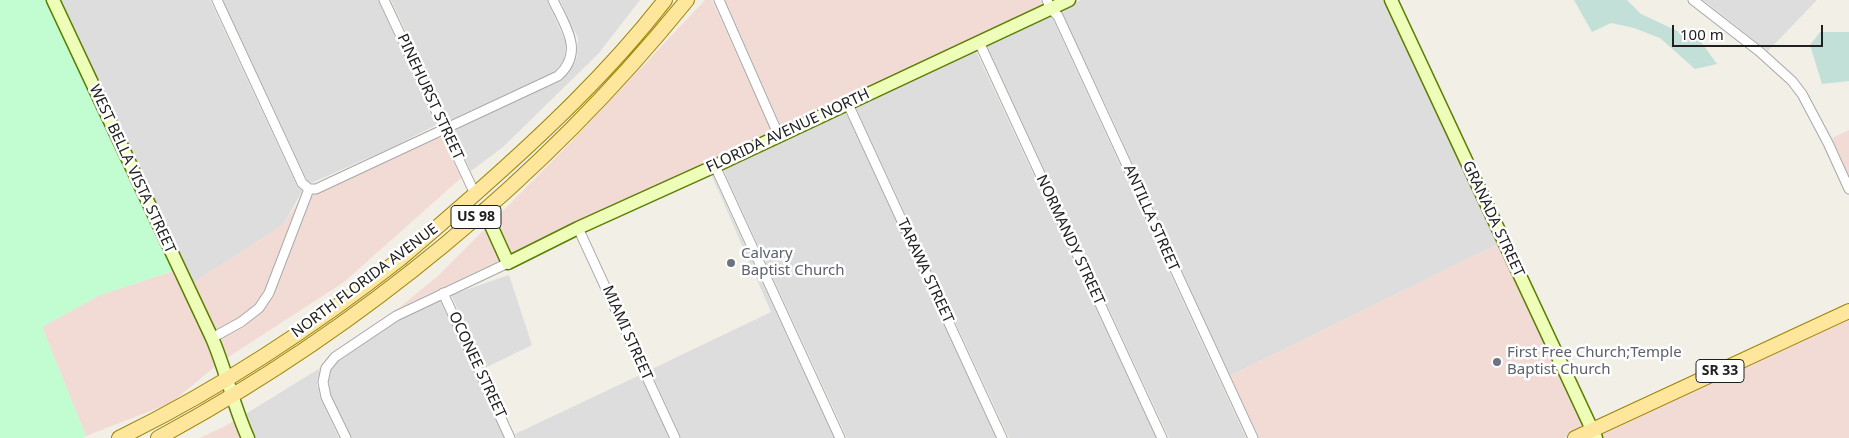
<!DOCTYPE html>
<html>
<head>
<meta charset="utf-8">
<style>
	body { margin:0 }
	#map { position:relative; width:1849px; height:438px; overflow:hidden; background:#f1efe6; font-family:"Noto Sans",sans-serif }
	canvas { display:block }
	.scale { position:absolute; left:1672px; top:25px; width:151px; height:22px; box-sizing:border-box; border:2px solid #202020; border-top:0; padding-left:6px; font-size:15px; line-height:18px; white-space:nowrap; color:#202020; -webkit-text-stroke:4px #fff; paint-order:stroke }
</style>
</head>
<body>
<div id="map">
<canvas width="1849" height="438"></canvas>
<div class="scale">100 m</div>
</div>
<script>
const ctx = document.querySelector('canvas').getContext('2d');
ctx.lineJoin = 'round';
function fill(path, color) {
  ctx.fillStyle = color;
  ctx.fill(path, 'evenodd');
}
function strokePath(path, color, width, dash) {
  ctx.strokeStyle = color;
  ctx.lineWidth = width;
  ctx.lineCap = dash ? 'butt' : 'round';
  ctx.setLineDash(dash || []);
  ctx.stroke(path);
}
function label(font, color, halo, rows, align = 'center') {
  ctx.font = font + ' "Noto Sans",sans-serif';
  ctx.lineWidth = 5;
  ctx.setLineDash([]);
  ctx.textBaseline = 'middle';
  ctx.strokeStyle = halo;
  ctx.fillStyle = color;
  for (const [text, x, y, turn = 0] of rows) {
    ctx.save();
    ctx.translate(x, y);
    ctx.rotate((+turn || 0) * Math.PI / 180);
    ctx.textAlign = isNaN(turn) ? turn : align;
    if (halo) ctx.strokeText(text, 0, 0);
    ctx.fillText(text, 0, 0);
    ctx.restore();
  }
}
const residential = new Path2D(`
	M 59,0 L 210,0 L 297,186 L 302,191 L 284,224 L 192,284 Z
	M 223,0 L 378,0 L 436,125 L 393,147 L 311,183 L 307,180 Z
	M 391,0 L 547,0 L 566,43 L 564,60 L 555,72 L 448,121 Z
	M 560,0 L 640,0 L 599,53 L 503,147 L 471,171 L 452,131 L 562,80 L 569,73 L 575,63 L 577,56 L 578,38 Z
	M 1081,0 L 1384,0 L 1498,244 L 1230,376 L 1109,112 L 1060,10 Z
	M 1703,0 L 1817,0 L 1768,51 Z
	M 1049,15 L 1053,19 L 1098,117 L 1246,438 L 1169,438 L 986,45 Z
	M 975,49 L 1156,438 L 1009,438 L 855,106 Z
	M 845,111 L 851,123 L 996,438 L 847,438 L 727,178 L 723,168 Z
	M 712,173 L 716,183 L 834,438 L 681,438 L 650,370 L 771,312 L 711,174 Z
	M 509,275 L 532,345 L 485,368 L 451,295 Z
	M 440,300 L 504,438 L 352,438 L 331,395 L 329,382 L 331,370 L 339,361 L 399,320 Z
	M 320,368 L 318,378 L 317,378 L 317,387 L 318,387 L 321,400 L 339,438 L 255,438 L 244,415 Z
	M 640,375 L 669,438 L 517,438 L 515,434 Z`);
const commercial = new Path2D(`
	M 705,0 L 712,0 L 772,133 L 512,255 L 495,219 L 571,142 Z
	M 725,0 L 1040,0 L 1043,6 L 782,128 Z
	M 1849,130 L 1849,176 L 1832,138 Z
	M 441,136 L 461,178 L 344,282 L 227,358 L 219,340 L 244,327 L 262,312 L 274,295 L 313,194 L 318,193 Z
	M 298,202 L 264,291 L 255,305 L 238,318 L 215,330 L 192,284 L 284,224 Z
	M 486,228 L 501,260 L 399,308 L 439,275 Z
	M 1498,244 L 1585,428 L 1564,438 L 1259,438 L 1230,376 Z
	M 173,271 L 207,340 L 217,365 L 171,403 L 86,436 L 42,327 L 100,295 Z
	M 1849,317 L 1849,438 L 1602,438 L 1600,432 Z
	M 234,421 L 242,438 L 200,438 L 227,425 Z`);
const wetland = new Path2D(`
	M 1574,0 L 1627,0 L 1641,14 L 1701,42 L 1717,64 L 1695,69 L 1660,38 L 1634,28 L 1611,23 L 1592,32 Z
	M 1820,32 L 1849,32 L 1849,81 L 1822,84 L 1810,45 Z`);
const park = new Path2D(`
	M 0,0 L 46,0 L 173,271 L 100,295 L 42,327 L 86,436 L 83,438 L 0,438 Z`);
const street = new Path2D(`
	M 217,0 L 302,183 L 309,189
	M 384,0 L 475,194
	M 719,0 L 779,136
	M 1047,0 L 1050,8 L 1058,16 L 1253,438
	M 1693,0 L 1760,52 L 1792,81 L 1802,94 L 1828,143 L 1849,189
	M 979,42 L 1162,438
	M 848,104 L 1002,438
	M 715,166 L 840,438
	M 309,189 L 316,189 L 558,76 C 585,52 565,26 553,0
	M 578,228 L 675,438
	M 443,293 L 510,438
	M 212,338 L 241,322 L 259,308 L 269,293 L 309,189
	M 346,438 L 326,397 L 323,382 L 326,368 L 335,357 L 396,316 L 508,263`);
const secondary = new Path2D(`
	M 53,0 L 212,338 C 226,370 233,405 248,438
	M 1391,0 L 1596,438
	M 484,210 L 508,263 L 578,228 L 715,166 L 1069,0`);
const primary = new Path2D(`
	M 119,438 C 216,391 315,326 400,259 C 425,238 450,216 474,195 C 542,135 610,71 665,0
	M 158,438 C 360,329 543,178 687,0
	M 1575,438 L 1849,311`);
const markers = [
	[731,263,5,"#6b7280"],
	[1497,362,5,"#6b7280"]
];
const shields = [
	[476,217,50],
	[1720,371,48]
];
const shieldNames = [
	["US 98",476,217],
	["SR 33",1720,371]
];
const streetNames = [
	["PINEHURST STREET",430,97,65],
	["FLORIDA AVENUE NORTH",788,131,-25],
	["WEST BELLA VISTA STREET",132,169,65],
	["ANTILLA STREET",1151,218,66],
	["GRANADA STREET",1493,219,65],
	["NORMANDY STREET",1070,240,65],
	["TARAWA STREET",925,271,65],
	["NORTH FLORIDA AVENUE",365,281,-37],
	["MIAMI STREET",627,333,66],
	["OCONEE STREET",477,365,65]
];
const worshipNames = [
	["Calvary",741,254],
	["Baptist Church",741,271],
	["First Free Church;Temple",1507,353],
	["Baptist Church",1507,370]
];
fill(residential, '#dedddd');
fill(commercial, '#f3dbd5');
fill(wetland, '#c2e0d8');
fill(park, '#c1fdd0');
strokePath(street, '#a7a7a7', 11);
strokePath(secondary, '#5b7e00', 15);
strokePath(primary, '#9c8300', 16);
strokePath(street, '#fff', 9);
strokePath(secondary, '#eefeb8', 12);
strokePath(primary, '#ffe69d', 14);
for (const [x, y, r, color] of markers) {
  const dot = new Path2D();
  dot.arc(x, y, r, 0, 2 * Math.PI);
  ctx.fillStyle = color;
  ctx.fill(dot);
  strokePath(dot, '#fff', 2);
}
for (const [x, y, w] of shields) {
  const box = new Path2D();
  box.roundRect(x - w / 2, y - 11.5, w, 23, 4);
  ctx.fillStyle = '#fff';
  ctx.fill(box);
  strokePath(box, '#202020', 1);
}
label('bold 14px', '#202020', null, shieldNames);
label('15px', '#202020', '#fff', streetNames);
label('15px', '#5b616d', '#fff', worshipNames, 'left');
</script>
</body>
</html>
